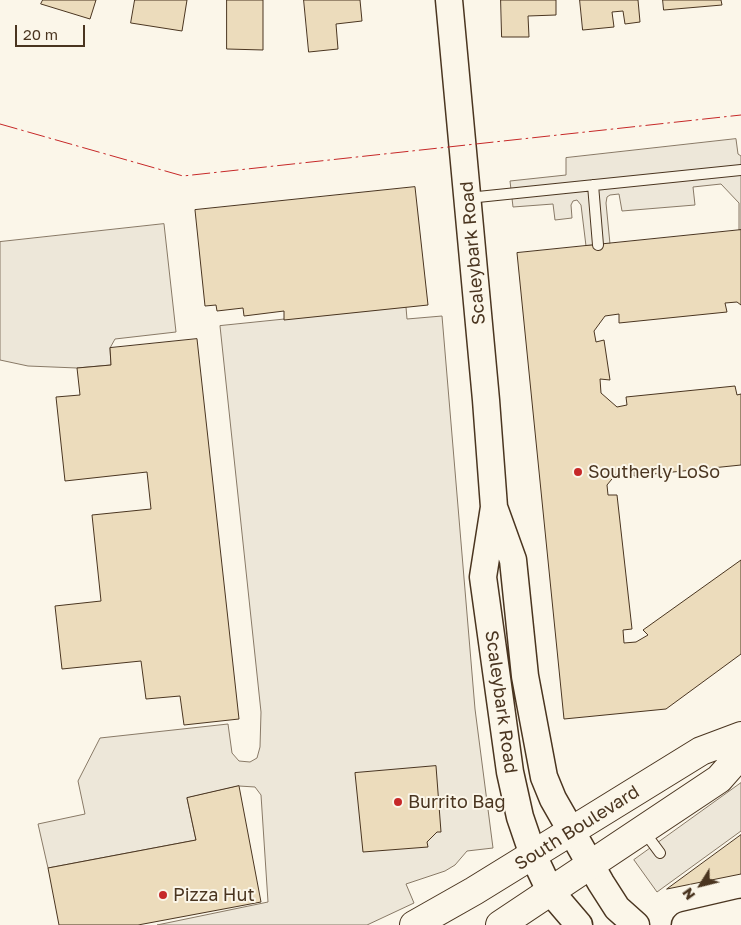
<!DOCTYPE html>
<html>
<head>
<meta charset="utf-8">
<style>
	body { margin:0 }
	#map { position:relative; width:741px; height:925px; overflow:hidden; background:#fbf6e9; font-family:"Golos Text",sans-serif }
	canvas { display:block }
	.north { position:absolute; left:676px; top:860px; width:50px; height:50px; -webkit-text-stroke:4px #fbf6e9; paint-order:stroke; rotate:234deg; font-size:14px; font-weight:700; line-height:20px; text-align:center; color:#4a3520 }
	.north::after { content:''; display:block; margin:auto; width:18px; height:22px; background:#4a3520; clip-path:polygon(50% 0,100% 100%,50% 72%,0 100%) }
	.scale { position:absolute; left:15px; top:25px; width:70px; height:22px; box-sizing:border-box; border:2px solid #4a3520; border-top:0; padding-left:6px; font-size:15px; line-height:18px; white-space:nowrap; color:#4a3520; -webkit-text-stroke:4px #fbf6e9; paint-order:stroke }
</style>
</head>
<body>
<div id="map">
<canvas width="741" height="925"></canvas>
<div class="north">N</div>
<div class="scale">20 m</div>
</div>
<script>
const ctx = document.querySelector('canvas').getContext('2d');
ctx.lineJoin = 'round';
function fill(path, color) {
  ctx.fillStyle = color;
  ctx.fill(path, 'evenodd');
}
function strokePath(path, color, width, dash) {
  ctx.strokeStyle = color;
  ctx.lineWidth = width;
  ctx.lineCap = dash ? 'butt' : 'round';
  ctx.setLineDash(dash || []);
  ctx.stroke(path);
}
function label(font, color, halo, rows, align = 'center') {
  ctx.font = font + ' "Golos Text",sans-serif';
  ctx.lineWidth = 4;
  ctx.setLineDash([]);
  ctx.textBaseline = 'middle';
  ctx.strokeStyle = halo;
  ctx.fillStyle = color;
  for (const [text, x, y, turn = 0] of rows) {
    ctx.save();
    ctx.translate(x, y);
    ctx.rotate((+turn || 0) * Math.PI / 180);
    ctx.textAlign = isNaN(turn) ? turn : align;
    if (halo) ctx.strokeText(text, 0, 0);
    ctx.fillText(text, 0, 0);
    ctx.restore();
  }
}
const parking = new Path2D(`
	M 736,139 L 738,154 L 741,156 L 741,230 L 739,230 L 739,203 L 721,184 L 693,187 L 695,205 L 622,211 L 619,194 L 610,195 L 607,197 L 606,203 L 610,244 L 586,246 L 581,205 L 577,200 L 573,201 L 571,205 L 572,218 L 555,220 L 553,204 L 513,207 L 510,181 L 566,175 L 566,158 Z
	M 164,224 L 176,332 L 115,339 L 110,348 L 111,365 L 77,368 L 28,366 L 0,360 L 0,242 Z
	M 406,307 L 407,319 L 442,316 L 475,709 L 493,848 L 467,851 L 455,865 L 445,871 L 406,884 L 414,903 L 367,925 L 157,925 L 268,902 L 261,795 L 255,787 L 239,786 L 187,798 L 196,840 L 48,868 L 38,824 L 85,814 L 78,781 L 100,738 L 228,724 L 232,753 L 239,761 L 250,762 L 257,758 L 260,747 L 261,712 L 220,326 Z
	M 741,783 L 741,831 L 657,892 L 634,860 Z`);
const building = new Path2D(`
	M 43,0 L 96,0 L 90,19 L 41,4 Z
	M 135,0 L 187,0 L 182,31 L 131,23 Z
	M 227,0 L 263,0 L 263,50 L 227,49 Z
	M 304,0 L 360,0 L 362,21 L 336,24 L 338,49 L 309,52 Z
	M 501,0 L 556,0 L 556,15 L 528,16 L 529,37 L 502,37 Z
	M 580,0 L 638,0 L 640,22 L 625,24 L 623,11 L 612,12 L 614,27 L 583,30 Z
	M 663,0 L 721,0 L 722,5 L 664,10 Z
	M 415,187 L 428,305 L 284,320 L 284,311 L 244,316 L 243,308 L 217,311 L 216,305 L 205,306 L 195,210 Z
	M 741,230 L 741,305 L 737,302 L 725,303 L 727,312 L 619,323 L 619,314 L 605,316 L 594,331 L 596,342 L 604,340 L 610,380 L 600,379 L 601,393 L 617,407 L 627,405 L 626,397 L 735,386 L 737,395 L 741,394 L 741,465 L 634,476 L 634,468 L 621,468 L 607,485 L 608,495 L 617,495 L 632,629 L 623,630 L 624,643 L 636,642 L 648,635 L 643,630 L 741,560 L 741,654 L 666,709 L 564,719 L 517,253 Z
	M 197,339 L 239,719 L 184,725 L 180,696 L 146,699 L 141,661 L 62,669 L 55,606 L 101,601 L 92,515 L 151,509 L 147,472 L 65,481 L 56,397 L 80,395 L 77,368 L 111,365 L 110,348 Z
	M 436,766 L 441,832 L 437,832 L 427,842 L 428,847 L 363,852 L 355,773 Z
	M 239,786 L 261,902 L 138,925 L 59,925 L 48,868 L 196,840 L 187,798 Z
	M 741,835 L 741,874 L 667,889 Z`);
const service = new Path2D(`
	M 593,185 L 598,245
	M 468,198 L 741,170
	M 643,830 L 660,853`);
const tertiary = new Path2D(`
	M 449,0 L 486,400 L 494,507 L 483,577 L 510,772 L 520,817 L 533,855 L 550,891 L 579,925
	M 495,510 L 513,560 L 525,676 L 544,777 L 553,799 L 601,883 L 617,908 L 636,925
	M 685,925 L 741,912`);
const secondary = new Path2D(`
	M 414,925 L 474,891 L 701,751 L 741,736
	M 500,925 L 719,779 L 741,754`);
const power = new Path2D(`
	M 0,124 L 183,176 L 741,115`);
const markers = [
	[578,472,5,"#c62828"],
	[398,802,5,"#c62828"],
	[163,895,5,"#c62828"]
];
const streetNames = [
	["Scaleybark Road",473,253,-95],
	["Scaleybark Road",501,702,82],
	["South Boulevard",577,828,-32]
];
const poiNames = [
	["Southerly LoSo",588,472],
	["Burrito Bag",408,802],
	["Pizza Hut",173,895]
];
fill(parking, '#ede7d9');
strokePath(parking, '#887966', 1);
fill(building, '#ecdcbc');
strokePath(building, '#4a3520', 1);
strokePath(service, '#4a3520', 12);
strokePath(tertiary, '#4a3520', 29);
strokePath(secondary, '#4a3520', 30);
strokePath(service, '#fbf6e9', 10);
strokePath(tertiary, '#fbf6e9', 26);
strokePath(secondary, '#fbf6e9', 28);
strokePath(power, '#c62828', 1, [18, 4, 2.5, 4]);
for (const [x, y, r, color] of markers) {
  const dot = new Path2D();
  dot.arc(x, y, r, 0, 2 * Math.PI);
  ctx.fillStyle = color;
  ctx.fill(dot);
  strokePath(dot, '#fbf6e9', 2);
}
label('18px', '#4a3520', '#fbf6e9', streetNames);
label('18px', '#4a3520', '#fbf6e9', poiNames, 'left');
</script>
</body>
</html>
